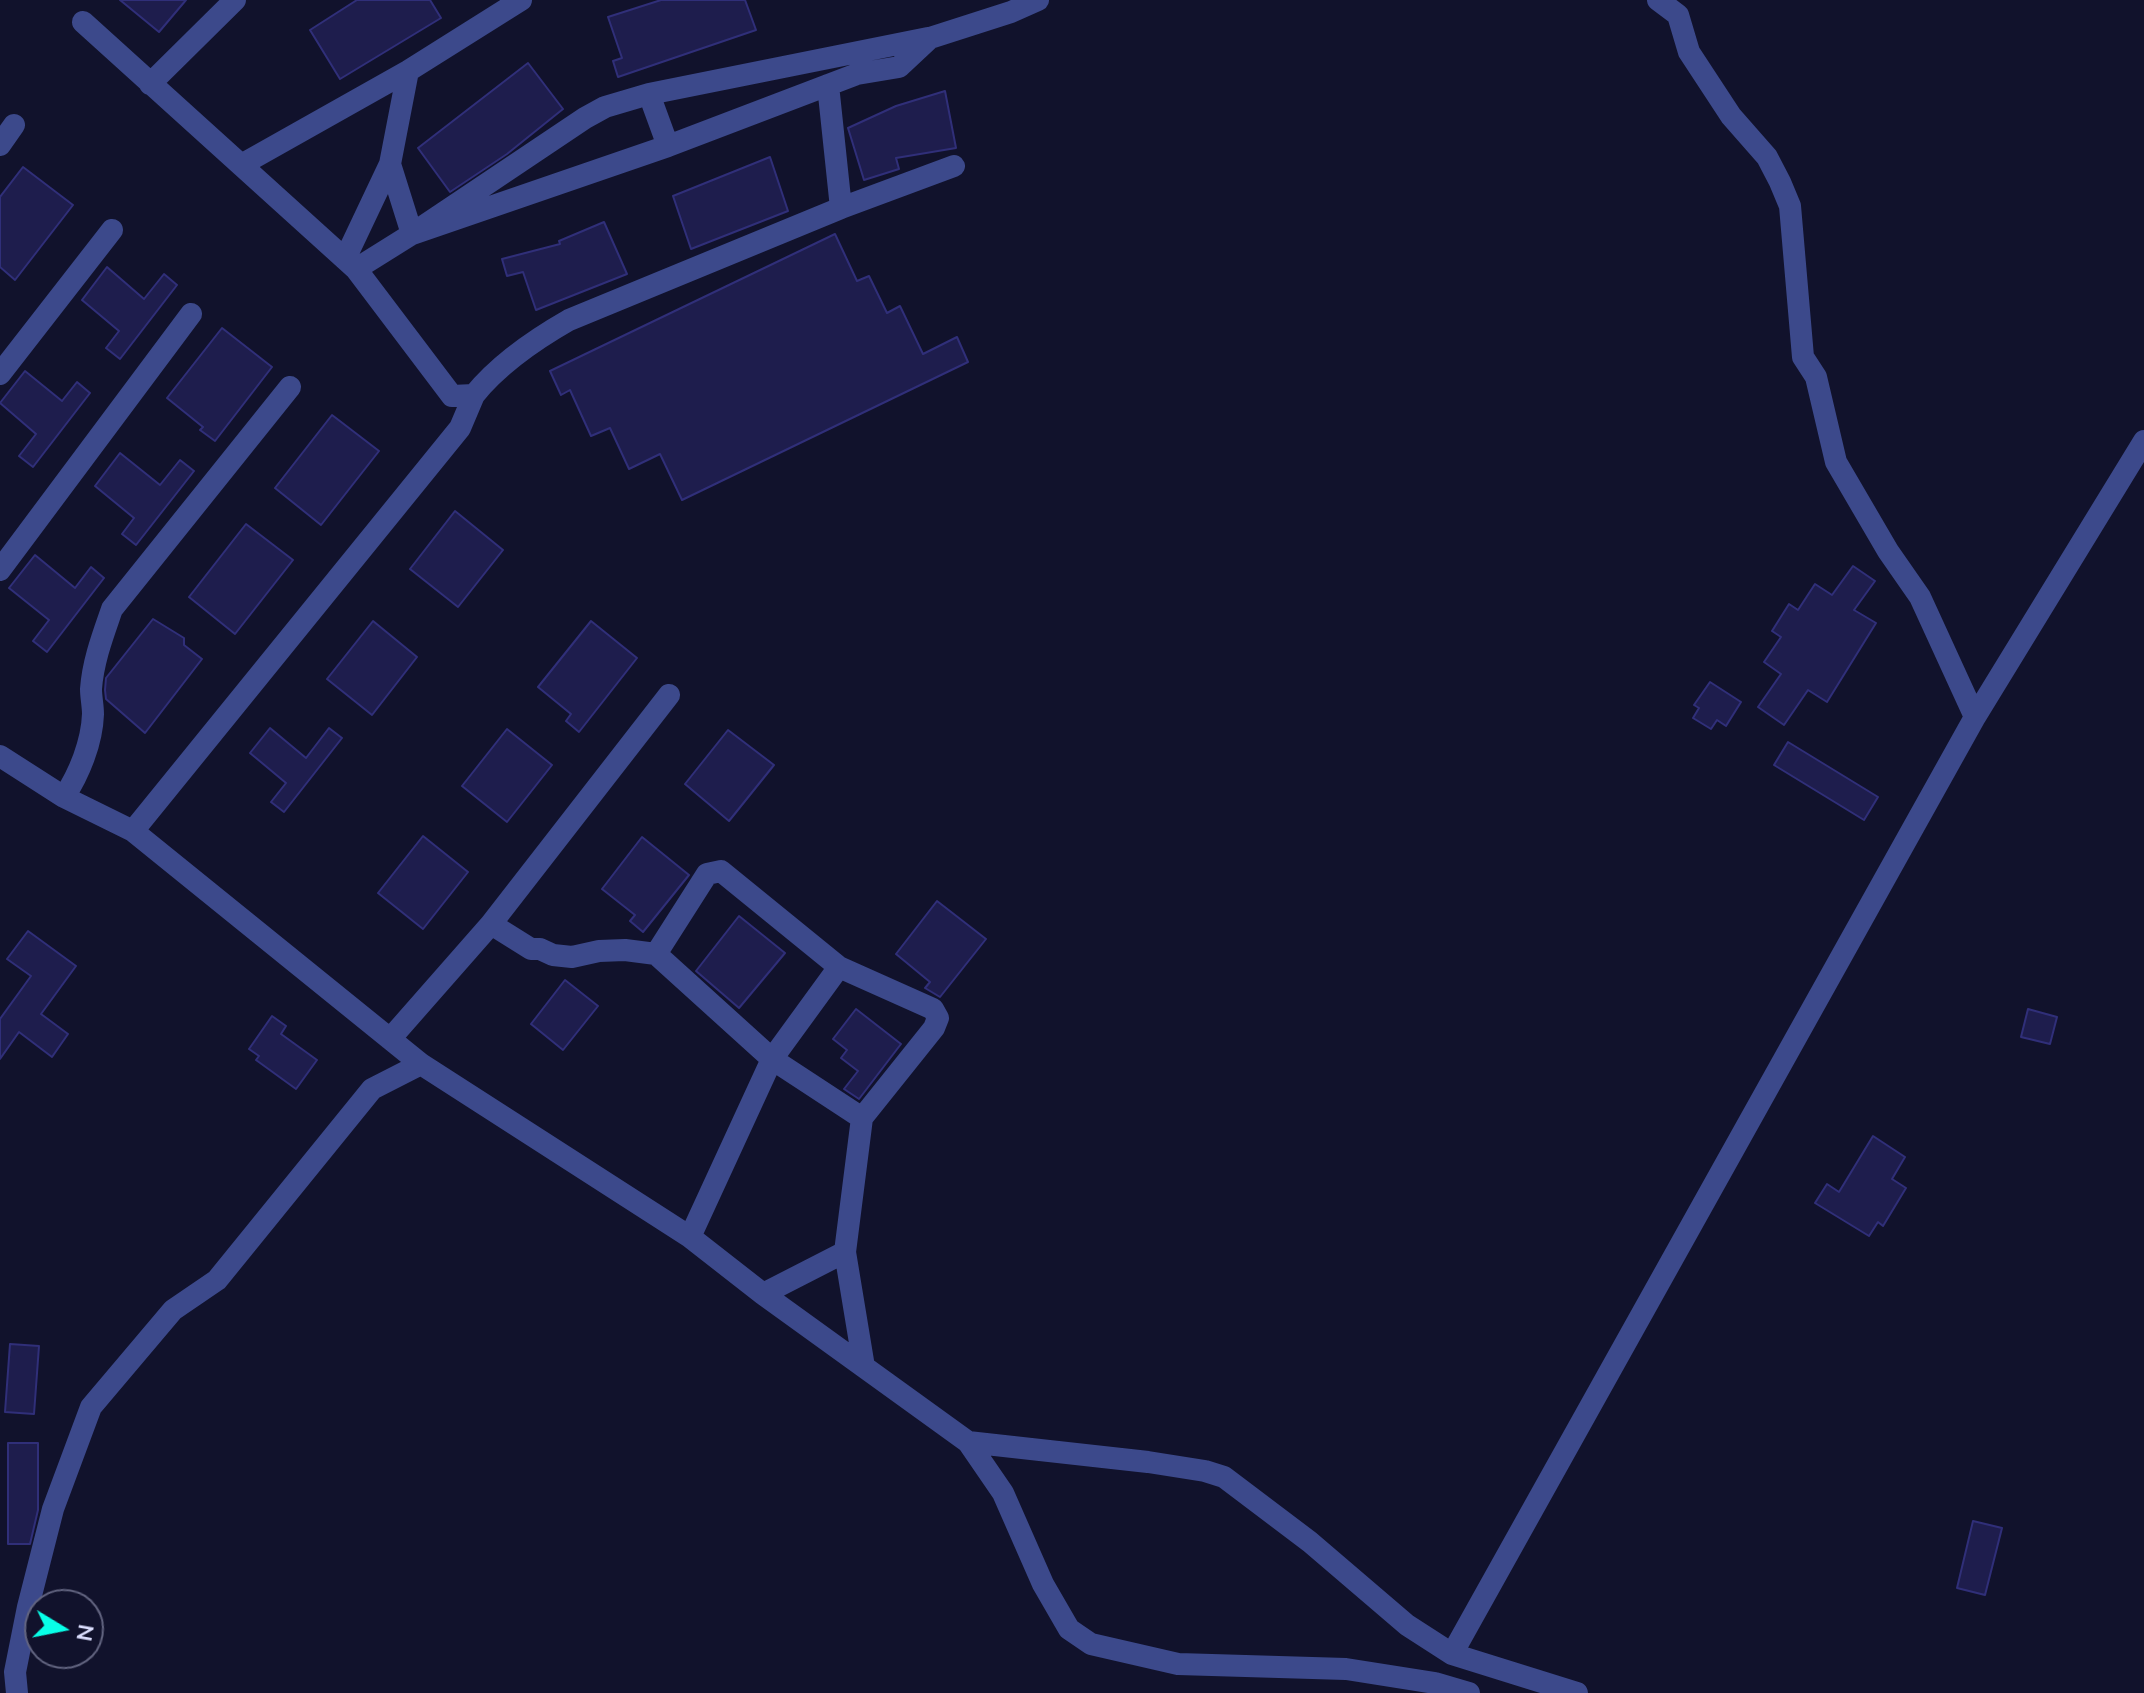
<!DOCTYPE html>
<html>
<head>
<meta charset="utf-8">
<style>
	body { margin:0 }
	#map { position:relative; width:2144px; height:1693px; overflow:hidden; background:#11122c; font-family:Mulish,sans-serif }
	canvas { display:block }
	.north { position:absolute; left:24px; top:1589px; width:80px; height:80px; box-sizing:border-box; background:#11122c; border:2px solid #626480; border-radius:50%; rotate:100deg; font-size:22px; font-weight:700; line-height:32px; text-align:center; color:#dcdfff }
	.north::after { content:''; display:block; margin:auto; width:28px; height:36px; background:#08ffe8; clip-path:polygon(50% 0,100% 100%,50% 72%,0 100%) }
</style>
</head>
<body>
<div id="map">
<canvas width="2144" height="1693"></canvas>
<div class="north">N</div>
</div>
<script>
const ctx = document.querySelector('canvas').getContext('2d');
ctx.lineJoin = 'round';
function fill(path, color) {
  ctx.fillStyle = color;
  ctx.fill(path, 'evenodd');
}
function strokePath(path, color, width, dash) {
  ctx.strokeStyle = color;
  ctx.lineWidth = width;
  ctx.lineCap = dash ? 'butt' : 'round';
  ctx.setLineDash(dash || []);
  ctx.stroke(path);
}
const building = new Path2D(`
	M 120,0 L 186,0 L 159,32 Z
	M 357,0 L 430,0 L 441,18 L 340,79 L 310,30 Z
	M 661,0 L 745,0 L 756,30 L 618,77 L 613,61 L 622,58 L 608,17 Z
	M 528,63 L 563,109 L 507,154 L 450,192 L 418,148 Z
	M 945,91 L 956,148 L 896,158 L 899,169 L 864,180 L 848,128 L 896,106 Z
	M 770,157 L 788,211 L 691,249 L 673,196 Z
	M 23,167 L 73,205 L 15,280 L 0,267 L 0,197 Z
	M 604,222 L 627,274 L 536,310 L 523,272 L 507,276 L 502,259 L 560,244 L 559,241 Z
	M 835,234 L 857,281 L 869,276 L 887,313 L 900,306 L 923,354 L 957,337 L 968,362 L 682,500 L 660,454 L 629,469 L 610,428 L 591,436 L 570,390 L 561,395 L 550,371 Z
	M 107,267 L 144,299 L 164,274 L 177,285 L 120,359 L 106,348 L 119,331 L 82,300 Z
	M 222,328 L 272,367 L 215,441 L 200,430 L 203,427 L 167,398 Z
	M 25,371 L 62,401 L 77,382 L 90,393 L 33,467 L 19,456 L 36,434 L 0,403 Z
	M 332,415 L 379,451 L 321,525 L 275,488 Z
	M 120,453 L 160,485 L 180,460 L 194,471 L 136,545 L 122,534 L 134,518 L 95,486 Z
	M 455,511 L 503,550 L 458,607 L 410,569 Z
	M 246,524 L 293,560 L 235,634 L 189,597 Z
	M 35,555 L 75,588 L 91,567 L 104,578 L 47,652 L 33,641 L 49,620 L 9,588 Z
	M 1853,566 L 1875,581 L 1854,610 L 1876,623 L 1827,702 L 1808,690 L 1784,725 L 1758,707 L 1781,674 L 1764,662 L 1781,637 L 1772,631 L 1789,604 L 1798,610 L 1815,584 L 1832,595 Z
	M 153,619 L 184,638 L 184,645 L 202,659 L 145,733 L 106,699 L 105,690 L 106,678 Z
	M 373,621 L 417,657 L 372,715 L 327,679 Z
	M 591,621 L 637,658 L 579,732 L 566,721 L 571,714 L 538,687 Z
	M 1710,682 L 1741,702 L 1726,726 L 1717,720 L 1711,729 L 1693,718 L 1699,708 L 1694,705 Z
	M 270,728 L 306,758 L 329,728 L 342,738 L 284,812 L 271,802 L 286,783 L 250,753 Z
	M 507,729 L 552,765 L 507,822 L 462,786 Z
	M 728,730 L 774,765 L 729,821 L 685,784 Z
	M 1788,742 L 1878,797 L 1864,820 L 1774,765 Z
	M 423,836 L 468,872 L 423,929 L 378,893 Z
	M 642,837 L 689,875 L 643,932 L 630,921 L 635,915 L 602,889 Z
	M 937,901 L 986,939 L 940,997 L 925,988 L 930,982 L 896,954 Z
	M 739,916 L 785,953 L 739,1008 L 696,971 Z
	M 28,931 L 76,966 L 41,1014 L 68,1034 L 52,1057 L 19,1032 L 0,1059 L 0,1019 L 31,976 L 7,959 Z
	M 565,980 L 598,1006 L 563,1050 L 531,1024 Z
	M 856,1009 L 901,1044 L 859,1099 L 844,1089 L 858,1071 L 841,1058 L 847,1050 L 833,1039 Z
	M 2028,1009 L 2057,1017 L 2050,1044 L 2021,1037 Z
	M 272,1016 L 286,1026 L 281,1034 L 317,1060 L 296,1089 L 256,1060 L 259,1056 L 249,1049 Z
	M 1873,1136 L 1905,1157 L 1892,1179 L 1906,1188 L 1883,1226 L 1878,1222 L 1869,1236 L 1815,1203 L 1827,1184 L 1839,1192 Z
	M 10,1344 L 39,1346 L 34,1414 L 5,1412 Z
	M 8,1443 L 38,1443 L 38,1510 L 30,1544 L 8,1544 Z
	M 1973,1521 L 2002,1528 L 1985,1595 L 1957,1588 Z`);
const minor = new Path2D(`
	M 1658,0 L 1678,15 L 1689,52 L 1731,116 L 1767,157 L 1780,182 L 1790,206 L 1803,357 L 1816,377 L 1836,462 L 1888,551 L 1920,597 L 1975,717
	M 83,22 L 356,269 L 452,396 L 474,395 L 460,428 L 133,831
	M 150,84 L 235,0
	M 828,85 L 841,208
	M 649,94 L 668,146
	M 0,145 L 14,125
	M 390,164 L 412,234 L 585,118 L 605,107 L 649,94 L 928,38
	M 241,165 L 408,71 L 521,0
	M 345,259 L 390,164 L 408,71
	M 356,269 L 412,234 L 668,146 L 857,74 L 899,67 L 930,38 L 1011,12 L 1038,0
	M 0,374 L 112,230
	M 474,395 C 499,364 534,340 569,320 L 841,208 L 954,166
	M 0,570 L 191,314
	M 0,756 L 64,797 L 133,831 L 421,1064 L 690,1237 L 763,1294 L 968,1442 L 1003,1493 L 1043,1584 L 1069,1629 L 1091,1644 L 1178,1664 L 1346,1669 L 1435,1683 L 1469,1693
	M 64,797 C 79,774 92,743 93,714 C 93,706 91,697 91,689 C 93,661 103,635 112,609 L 290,387
	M 491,924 L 531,949 L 540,949 L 553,955 L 572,957 L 599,951 L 625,950 L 656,954
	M 390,1039 L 491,924 L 669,695
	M 862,1118 L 772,1059 L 656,954 L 707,874 L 721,871 L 839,967 L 933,1009 L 938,1018 L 934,1028 L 862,1118 L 845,1252 L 864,1367
	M 690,1237 L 772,1059 L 839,967
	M 763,1294 L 845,1252
	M 968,1442 L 1148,1462 L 1205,1471 L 1224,1477 L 1310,1542 L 1407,1625 L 1452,1654 L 1577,1693
	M 1452,1654 L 1975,717 L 2144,441
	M 17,1693 L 15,1672 L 28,1607 L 53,1509 L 91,1407 L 173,1310 L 217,1280 L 372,1089 L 421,1064`);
fill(building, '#1e1d4d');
strokePath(building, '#302f79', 2);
strokePath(minor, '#3c498b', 22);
</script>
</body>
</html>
